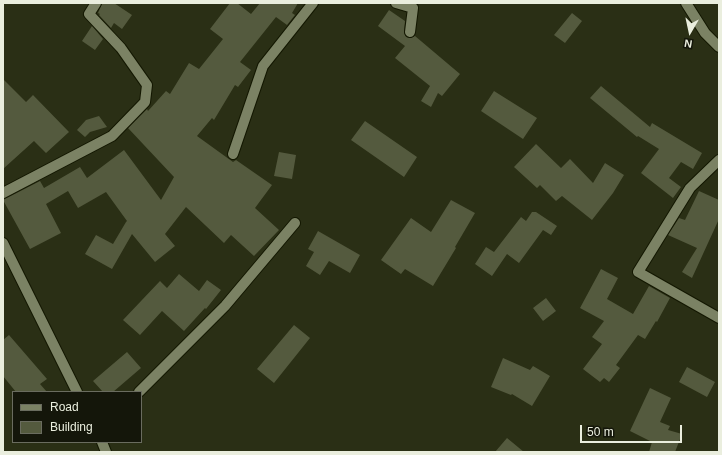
<!DOCTYPE html>
<html>
<head>
<meta charset="utf-8">
<style>
	body { margin:0 }
	#map { position:relative; width:722px; height:455px; overflow:hidden; background:#2a2f15; font-family:Arial,sans-serif }
	canvas { display:block }
	.frame { position:absolute; inset:0; border:4px solid #eaeede; pointer-events:none }
	.legend { position:absolute; left:12px; top:391px; width:130px; height:52px; box-sizing:border-box; background:#14160a; border:1px solid #6a6c5f; margin:0; padding:5px 7px; list-style:none; font-size:12px; color:#eaeede }
	.legend li { display:flex; align-items:center; gap:8px; height:20px }
	.legend b { width:20px; border:1px solid #6a6c5f }
	.north { position:absolute; left:670px; top:12px; width:40px; height:40px; -webkit-text-stroke:3px #14160a; paint-order:stroke; rotate:189deg; font-size:11px; font-weight:700; line-height:16px; text-align:center; color:#eaeede }
	.north::after { content:''; display:block; margin:auto; width:14px; height:18px; background:#eaeede; clip-path:polygon(50% 0,100% 100%,50% 72%,0 100%) }
	.scale { position:absolute; left:580px; top:425px; width:102px; height:18px; box-sizing:border-box; border:2px solid #eaeede; border-top:0; padding-left:5px; font-size:12px; line-height:14px; white-space:nowrap; color:#eaeede; -webkit-text-stroke:3px #14160a; paint-order:stroke }
</style>
</head>
<body>
<div id="map">
<canvas width="722" height="455"></canvas>
<div class="frame"></div>
<ul class="legend">
<li><b style="height:5px;background:#7b8264"></b>Road</li>
<li><b style="height:11px;background:#545a3e"></b>Building</li>
</ul>
<div class="north">N</div>
<div class="scale">50 m</div>
</div>
<script>
const ctx = document.querySelector('canvas').getContext('2d');
ctx.lineJoin = 'round';
function fill(path, color) {
  ctx.fillStyle = color;
  ctx.fill(path, 'evenodd');
}
function strokePath(path, color, width, dash) {
  ctx.strokeStyle = color;
  ctx.lineWidth = width;
  ctx.lineCap = dash ? 'butt' : 'round';
  ctx.setLineDash(dash || []);
  ctx.stroke(path);
}
const building = new Path2D(`
	M 102,3 L 114,3 L 132,15 L 122,29 L 114,23 L 111,28 L 99,15 L 100,14 L 98,13 L 101,6 Z
	M 230,3 L 237,3 L 251,14 L 260,3 L 298,3 L 292,13 L 295,15 L 287,25 L 276,17 L 240,62 L 251,70 L 238,87 L 235,85 L 214,120 L 212,118 L 197,136 L 233,162 L 236,160 L 272,185 L 255,208 L 279,230 L 254,256 L 231,235 L 224,243 L 186,207 L 165,234 L 175,246 L 155,262 L 132,234 L 112,269 L 85,254 L 96,235 L 113,244 L 126,222 L 127,221 L 106,192 L 78,208 L 68,191 L 46,204 L 61,233 L 30,249 L 3,200 L 40,181 L 44,188 L 80,167 L 87,178 L 124,150 L 161,200 L 174,177 L 128,128 L 147,109 L 148,111 L 166,91 L 170,94 L 189,63 L 199,69 L 223,39 L 210,29 Z
	M 389,10 L 405,21 L 404,32 L 406,37 L 410,38 L 415,36 L 460,74 L 442,96 L 438,93 L 431,107 L 421,101 L 430,86 L 395,58 L 405,46 L 378,26 Z
	M 572,13 L 582,21 L 565,43 L 554,35 Z
	M 92,26 L 103,39 L 95,50 L 82,41 Z
	M 3,79 L 26,102 L 33,95 L 69,132 L 46,153 L 34,141 L 3,169 Z
	M 601,86 L 650,127 L 652,123 L 702,153 L 693,169 L 681,162 L 669,178 L 681,187 L 673,198 L 641,173 L 659,149 L 638,136 L 637,137 L 590,98 Z
	M 494,91 L 537,118 L 523,139 L 481,111 Z
	M 99,116 L 107,127 L 90,132 L 85,137 L 77,130 L 86,120 Z
	M 365,121 L 417,157 L 404,177 L 351,140 Z
	M 536,144 L 561,168 L 570,159 L 593,183 L 605,163 L 624,175 L 613,193 L 592,220 L 562,196 L 556,201 L 540,185 L 537,188 L 514,167 Z
	M 279,152 L 296,155 L 292,179 L 274,176 Z
	M 699,191 L 719,200 L 719,219 L 692,278 L 682,272 L 697,248 L 668,235 L 679,218 L 685,220 Z
	M 451,200 L 475,213 L 455,247 L 456,248 L 433,286 L 405,269 L 401,274 L 381,260 L 411,218 L 431,232 Z
	M 532,212 L 536,212 L 557,226 L 551,235 L 543,230 L 519,263 L 507,254 L 492,276 L 475,264 L 486,247 L 494,252 L 521,217 L 526,221 Z
	M 318,231 L 360,255 L 350,273 L 329,261 L 320,275 L 306,266 L 314,252 L 308,249 Z
	M 601,269 L 618,278 L 607,299 L 633,314 L 649,286 L 670,298 L 657,322 L 656,321 L 645,339 L 638,335 L 616,365 L 620,368 L 609,382 L 604,378 L 600,382 L 583,369 L 602,344 L 592,337 L 604,321 L 580,308 Z
	M 179,274 L 199,291 L 207,280 L 221,290 L 206,309 L 205,308 L 184,331 L 162,311 L 140,335 L 123,320 L 160,281 L 167,288 Z
	M 546,298 L 556,311 L 543,321 L 533,308 Z
	M 294,325 L 310,338 L 274,383 L 257,369 Z
	M 9,335 L 47,379 L 40,384 L 47,392 L 16,392 L 3,376 L 3,340 Z
	M 127,352 L 141,368 L 113,392 L 103,392 L 93,381 Z
	M 503,358 L 530,370 L 533,366 L 550,376 L 532,406 L 512,394 L 511,395 L 491,387 Z
	M 687,367 L 715,382 L 707,397 L 679,382 Z
	M 650,388 L 671,398 L 660,422 L 670,426 L 668,430 L 682,434 L 675,452 L 649,452 L 652,442 L 630,431 Z
	M 507,438 L 524,452 L 495,452 Z`);
const minor = new Path2D(`
	M 396,3 L 413,8 L 410,32
	M 686,3 L 705,33 L 719,47
	M 233,154 L 263,66 L 313,3
	M 719,160 L 690,188 L 638,272 L 719,318
	M 3,193 L 112,136 L 145,102 L 147,85 L 121,48 L 89,14 L 96,3
	M 3,243 L 77,392
	M 139,392 L 225,306 L 295,223
	M 102,442 L 106,452`);
fill(building, '#545a3e');
strokePath(minor, '#131700', 12);
strokePath(minor, '#7b8264', 10);
</script>
</body>
</html>
